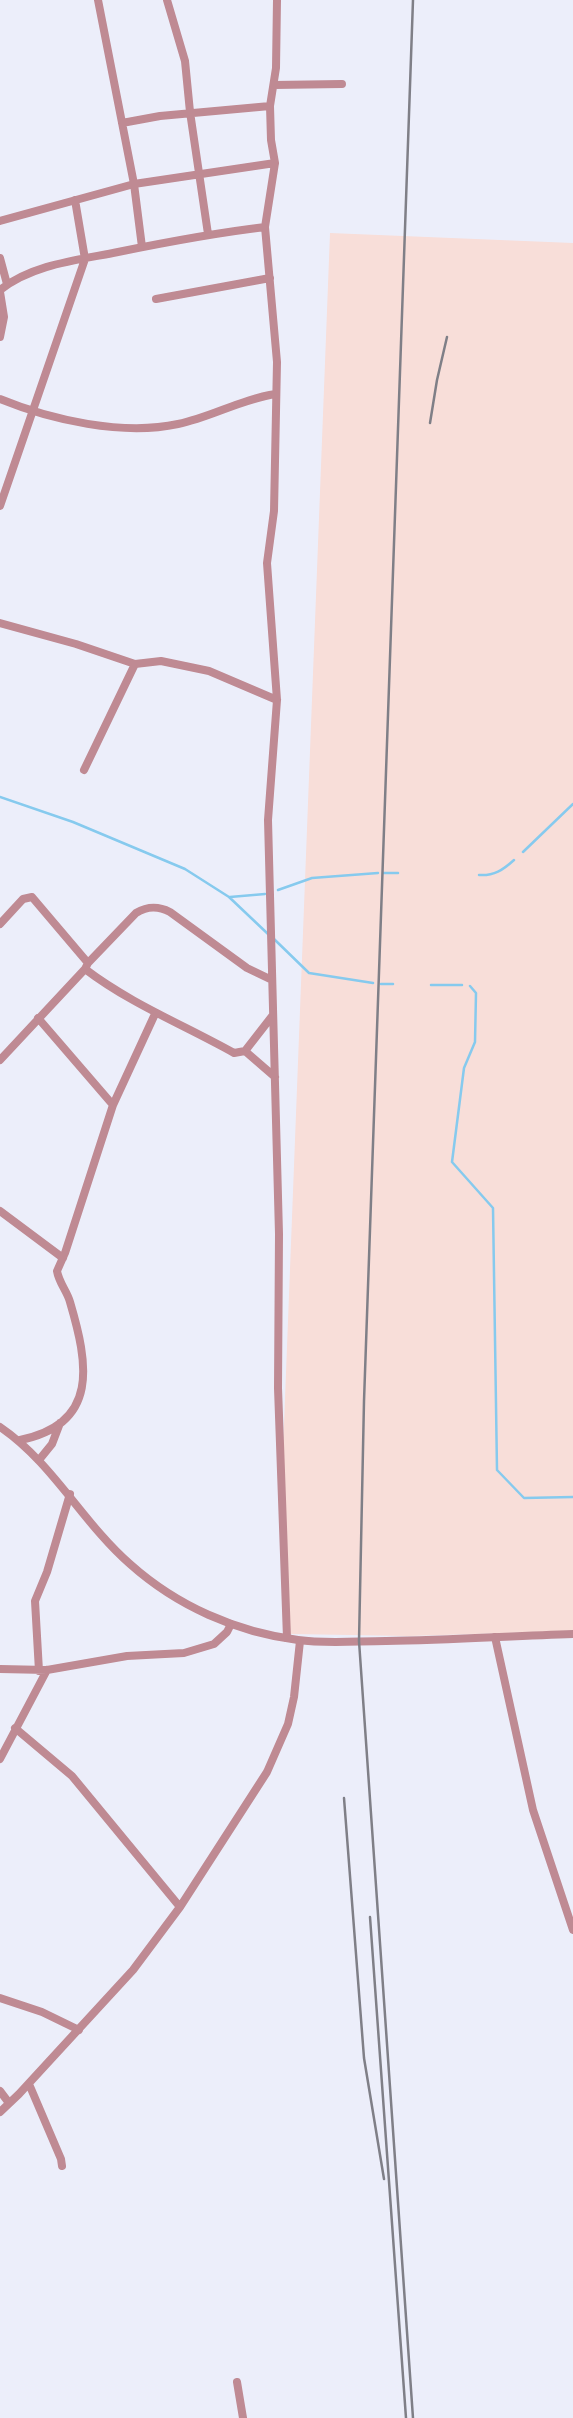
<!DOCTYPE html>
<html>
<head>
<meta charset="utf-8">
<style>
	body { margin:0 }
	canvas { display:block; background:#eceefa }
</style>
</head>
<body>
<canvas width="573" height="2418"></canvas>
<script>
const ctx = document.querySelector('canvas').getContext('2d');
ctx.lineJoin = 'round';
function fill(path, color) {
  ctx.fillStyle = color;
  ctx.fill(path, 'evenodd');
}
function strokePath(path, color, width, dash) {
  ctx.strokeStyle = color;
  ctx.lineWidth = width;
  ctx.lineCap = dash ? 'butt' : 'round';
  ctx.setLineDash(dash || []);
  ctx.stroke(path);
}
const commercial = new Path2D(`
	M 330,233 L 573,243 L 573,1631 L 409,1636 L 290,1634 L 283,1450 Z`);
const stream = new Path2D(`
	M 0,797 L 73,822 L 185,869 L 229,897 L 268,934
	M 523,852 L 573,804
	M 383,873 L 398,873
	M 479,875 C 494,876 503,870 514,860
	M 278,890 L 312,878 L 378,873
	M 230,897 L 265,894
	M 274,939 L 309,973 L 373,983
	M 381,984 L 393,984
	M 431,985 L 462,985
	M 470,986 L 476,993 L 475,1042 L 464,1068 L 452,1162 L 493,1208 L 497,1470 L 524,1498 L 573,1497`);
const minor = new Path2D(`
	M 98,0 L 134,184 L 142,247
	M 167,0 L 185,61 L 190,112 L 208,234
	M 277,0 L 276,68 L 270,106 L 271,140 L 275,163 L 265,227 L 277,362 L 274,511 L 267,563 L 277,700 L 268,820 L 279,1234 L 278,1388 L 287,1638
	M 274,85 L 342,84
	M 122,123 L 160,116 L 270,106
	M 0,221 L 134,184 L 275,163
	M 0,258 L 7,284
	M 0,290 C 33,264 78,260 118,252 C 167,242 215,233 265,227
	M 0,292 L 4,317 L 0,337
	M 156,299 L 270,278
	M 0,399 C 51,420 123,436 178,424 C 212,417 241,399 276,394
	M 0,506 L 85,259 L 75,200
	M 0,623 L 76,644 L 135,664 L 161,661 L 209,671 L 277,700
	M 84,770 L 135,664
	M 0,924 L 23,899 L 32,897 L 88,963
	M 85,969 C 131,1004 184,1025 234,1053 L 245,1051 L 275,1077
	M 38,1018 L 113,1105
	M 245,1051 L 273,1015
	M 0,1060 L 85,969 L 88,963 L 136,913 C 148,906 158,906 170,912 L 247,968 L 272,980
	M 0,1211 L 63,1258
	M 20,1440 C 100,1424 88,1363 70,1302 C 67,1291 59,1283 57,1271 L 65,1253 L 113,1105 L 155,1014
	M 39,1460 L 52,1444 L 60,1423
	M 495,1637 L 533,1810 L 573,1930
	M 0,1669 L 47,1670 L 127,1656 L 184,1653 L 214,1644 L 227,1632 L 231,1624
	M 39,1671 L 35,1601 L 47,1572 L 70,1494
	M 15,1728 L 72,1776 L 180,1907
	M 0,1759 L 47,1670
	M 0,1998 L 42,2012 L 79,2030
	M 29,2084 L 61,2159 L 62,2166
	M 0,2091 L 9,2103
	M 0,2112 L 19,2094 L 133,1970 L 180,1907 L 267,1772 L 288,1724 L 294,1697 L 300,1641
	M 237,2382 L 243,2418`);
const tertiary = new Path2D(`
	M 0,1427 C 53,1463 82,1522 130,1564 C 177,1606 236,1632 298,1640 C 326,1644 357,1641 386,1641 C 449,1640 511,1636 573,1634`);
const rail = new Path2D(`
	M 413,0 L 364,1401 L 359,1641 L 413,2418
	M 430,423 L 437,380 L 447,337
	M 344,1798 L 364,2058 L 384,2179
	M 370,1917 L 406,2418`);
fill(commercial, '#f8ded9');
strokePath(stream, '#86caee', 2.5);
strokePath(minor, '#bf8a93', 8);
strokePath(tertiary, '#bf8a93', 8);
strokePath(rail, '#7f7f87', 2.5);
</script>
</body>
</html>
